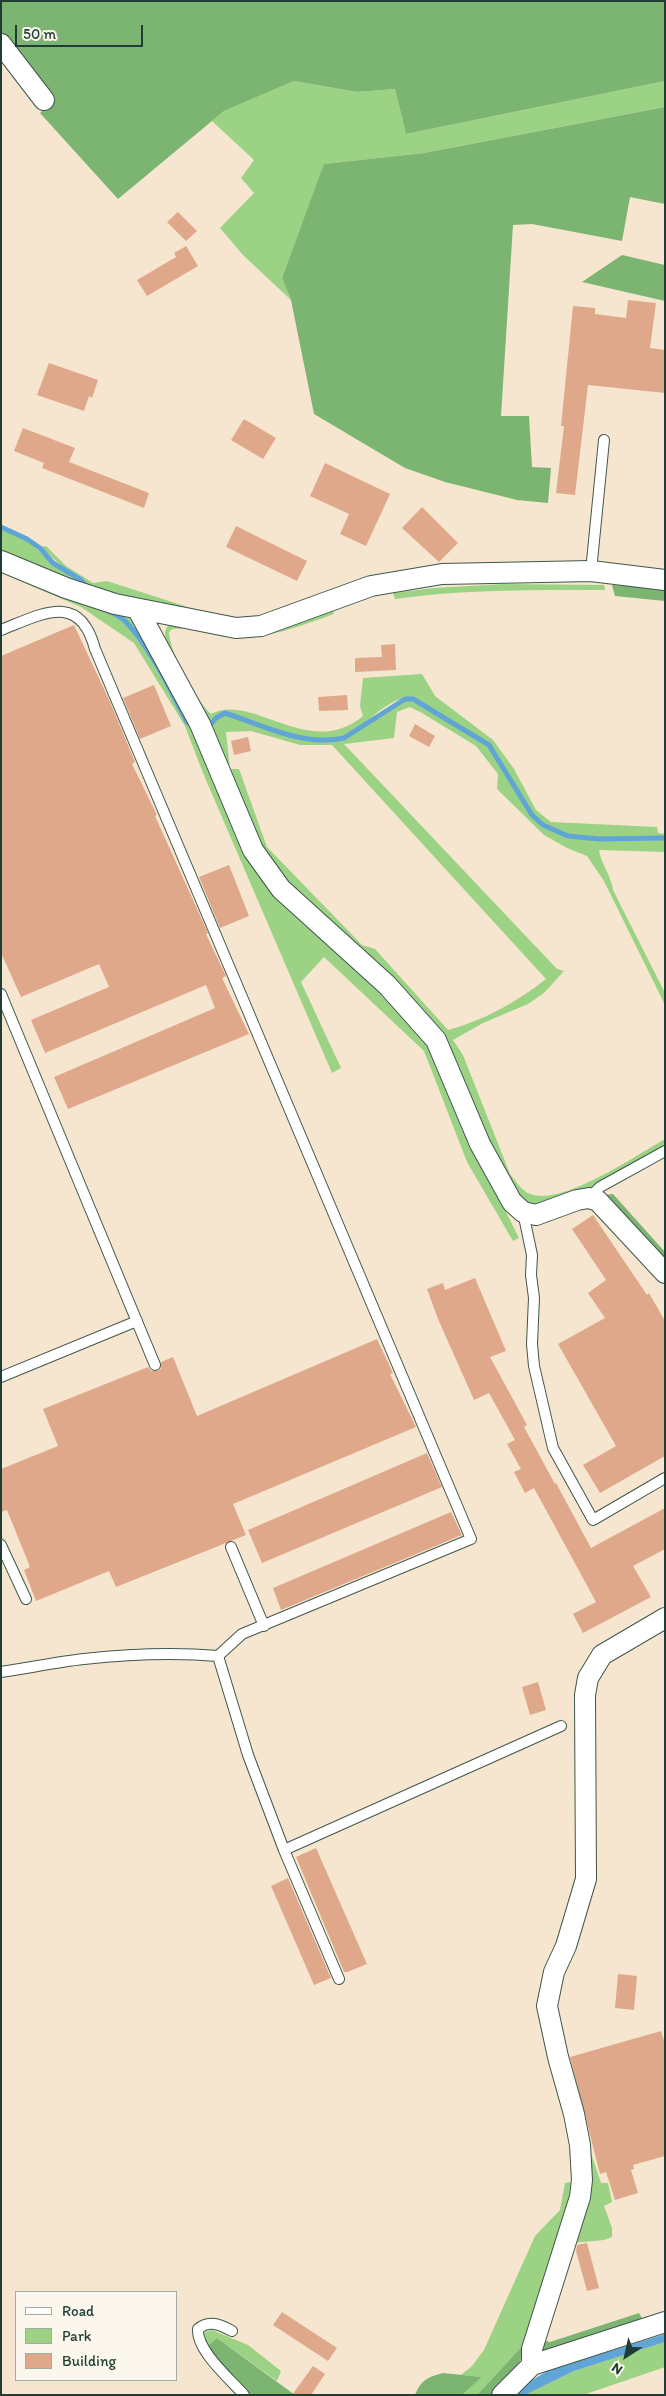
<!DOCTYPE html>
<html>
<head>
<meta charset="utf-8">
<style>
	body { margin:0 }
	#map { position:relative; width:666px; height:2396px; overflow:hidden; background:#f6e6cf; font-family:Itim,sans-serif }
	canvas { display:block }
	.frame { position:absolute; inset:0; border:2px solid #1f3d34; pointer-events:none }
	.legend { position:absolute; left:15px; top:2291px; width:162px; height:90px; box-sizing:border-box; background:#fbf7ec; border:1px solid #a3ada2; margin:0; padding:6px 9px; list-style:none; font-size:15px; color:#1f3d34 }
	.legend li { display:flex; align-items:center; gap:10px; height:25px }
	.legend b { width:25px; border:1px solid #a3ada2 }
	.north { position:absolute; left:601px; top:2331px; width:50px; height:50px; -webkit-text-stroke:4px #fbf7ec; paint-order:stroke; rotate:215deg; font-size:14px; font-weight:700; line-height:20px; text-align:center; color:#1f3d34 }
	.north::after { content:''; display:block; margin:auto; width:18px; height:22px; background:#1f3d34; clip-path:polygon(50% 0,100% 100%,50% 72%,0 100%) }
	.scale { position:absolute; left:15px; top:25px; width:128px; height:22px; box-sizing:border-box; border:2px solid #1f3d34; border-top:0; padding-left:6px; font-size:15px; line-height:18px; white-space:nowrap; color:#1f3d34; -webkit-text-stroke:4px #fbf7ec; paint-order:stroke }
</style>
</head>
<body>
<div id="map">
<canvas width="666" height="2396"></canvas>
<div class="frame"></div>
<ul class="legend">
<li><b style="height:6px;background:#fff"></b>Road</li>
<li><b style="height:14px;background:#9bd284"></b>Park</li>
<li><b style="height:14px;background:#e0a88b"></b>Building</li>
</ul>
<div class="north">N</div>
<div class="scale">50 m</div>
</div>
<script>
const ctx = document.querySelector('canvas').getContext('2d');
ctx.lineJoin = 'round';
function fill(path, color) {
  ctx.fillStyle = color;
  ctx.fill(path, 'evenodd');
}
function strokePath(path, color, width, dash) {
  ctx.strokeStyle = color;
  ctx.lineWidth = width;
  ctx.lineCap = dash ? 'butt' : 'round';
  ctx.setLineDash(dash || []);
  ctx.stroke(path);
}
const green = new Path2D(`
	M 294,81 L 357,92 L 395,89 L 406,134 L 665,81 L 665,107 L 424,153 L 325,164 L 282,278 L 291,300 L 243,255 L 220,228 L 254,193 L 241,178 L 254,160 L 212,121 L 224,111 Z
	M 1,528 L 28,540 L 52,564 L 81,583 L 1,555 Z
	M 46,546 L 66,566 L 93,583 L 107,581 L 203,612 L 97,594 L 82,579 L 66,570 L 41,547 Z
	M 1,568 L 103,608 L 124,621 L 145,650 L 186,722 L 196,729 L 187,721 L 146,649 L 125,620 L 106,608 L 126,614 L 153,644 L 198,726 L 257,871 L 288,906 L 367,975 L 431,1040 L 468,1136 L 519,1238 L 513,1241 L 467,1162 L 424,1051 L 324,957 L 301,982 L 341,1068 L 332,1073 L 203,773 L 185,726 L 134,643 L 81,607 L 1,573 Z
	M 504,584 L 604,585 L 605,590 C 535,590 465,589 395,599 L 393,593 L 434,588 Z
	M 333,610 L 334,614 C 300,626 267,640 230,637 C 212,635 190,626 172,629 L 169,632 C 170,655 195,699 211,714 C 253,692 309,761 363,716 L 360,706 L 363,678 L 422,674 L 435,696 L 493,740 L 514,769 L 536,810 L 551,822 L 657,827 L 658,833 L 665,834 L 665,837 L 599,838 L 568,835 L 544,824 L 533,815 L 490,745 L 413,698 C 387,695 367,727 344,737 C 315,749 253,721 225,711 L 215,717 L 210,724 L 166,644 L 165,632 L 167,627 L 171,624 L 264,633 L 285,628 Z
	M 405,700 L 413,701 L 429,709 L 488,746 L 531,816 L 542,827 L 567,837 L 599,841 L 665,840 L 665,852 L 599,850 C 601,864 611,875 613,890 L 665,993 L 665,1005 L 604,881 L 587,856 L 567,848 L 544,835 L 497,789 L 498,774 L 476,746 L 422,713 L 410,707 L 397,712 L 394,738 L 344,744 L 557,969 L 564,971 L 544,993 L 528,1004 L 483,1023 L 453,1040 L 463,1055 L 510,1174 C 516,1181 520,1189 528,1193 C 559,1209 636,1155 665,1139 L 665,1147 L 585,1194 L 540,1204 L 530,1203 L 523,1200 L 511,1188 L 460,1076 L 286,885 L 262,849 L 212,731 C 212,722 217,718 225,714 C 257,725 310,751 344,739 C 353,736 361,728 369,722 C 380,714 393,707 405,700 ZM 251,731 L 300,745 L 332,745 L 546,979 C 520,1000 481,1022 448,1030 L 375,949 L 362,945 L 267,847 L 239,769 L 230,769 L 226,732 Z
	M 591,2153 L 601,2183 L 608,2183 L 612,2202 L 604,2206 L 612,2228 L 612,2237 L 604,2240 L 573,2243 Z
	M 576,2181 L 525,2343 L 477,2395 L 462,2395 L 482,2377 L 461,2375 L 472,2366 L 484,2350 L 535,2236 L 560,2210 L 565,2183 Z
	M 212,2330 L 248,2345 L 281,2371 L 277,2381 L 217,2338 L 206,2347 L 203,2336 L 205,2332 Z
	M 665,2342 L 665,2367 L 583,2395 L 525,2395 L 574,2371 Z`);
const forest = new Path2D(`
	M 1,1 L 665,1 L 665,81 L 406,134 L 395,89 L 357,92 L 294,81 L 224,111 L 118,199 L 40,113 L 51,103 L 1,35 Z
	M 665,107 L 665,204 L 630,197 L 622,241 L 532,224 L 513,225 L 501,416 L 529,416 L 532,467 L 551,468 L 548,503 L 517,500 L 445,482 L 405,468 L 314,414 L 291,300 L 282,278 L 324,164 L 424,153 Z
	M 622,255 L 665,265 L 665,301 L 582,282 Z
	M 612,585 L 665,588 L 665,601 L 615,596 Z
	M 613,1194 L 665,1252 L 665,1263 L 602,1195 Z
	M 639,2313 L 642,2318 L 639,2322 L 542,2352 L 543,2340 L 550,2342 Z
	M 217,2338 L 295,2395 L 250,2395 L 206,2347 Z
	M 525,2343 C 522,2368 508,2377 491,2395 L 477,2395 Z
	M 443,2373 L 482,2377 L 462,2395 L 415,2395 C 421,2380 428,2377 443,2373 Z`);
const water = new Path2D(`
	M 665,2334 L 665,2342 L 574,2371 L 525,2395 L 515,2395 L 529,2382 L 549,2370 Z`);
const stream = new Path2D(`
	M 1,527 L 27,539 L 40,548 L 53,563 L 81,580 L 86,586
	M 109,611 C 114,614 121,617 125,621 C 149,645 171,692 187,722 L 192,725
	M 211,724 L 216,718 L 225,713 C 262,725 304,747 344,738 L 405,699 L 413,699 L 489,745 L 532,815 L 543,825 L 568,836 L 599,839 L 665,838`);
const building = new Path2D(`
	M 178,212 L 197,231 L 186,241 L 167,222 Z
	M 186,246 L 198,266 L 147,296 L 137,280 L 176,257 L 174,253 Z
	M 628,300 L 656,303 L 650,348 L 665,350 L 665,393 L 588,385 L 575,495 L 556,493 L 564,426 L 561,426 L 573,306 L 595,308 L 595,314 L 626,318 Z
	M 49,363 L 98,380 L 92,398 L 89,396 L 84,411 L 37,395 Z
	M 244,419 L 276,438 L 263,459 L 231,440 Z
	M 23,428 L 75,448 L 69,462 L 149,493 L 144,508 L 42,468 L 44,463 L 14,451 Z
	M 325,463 L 390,494 L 366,546 L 340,534 L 349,514 L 310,496 Z
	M 422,507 L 458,543 L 439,562 L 402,528 Z
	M 236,526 L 307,561 L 297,581 L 226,547 Z
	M 74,625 L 111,704 L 135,762 L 132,764 L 157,815 L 155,816 L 208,933 L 206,934 L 226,976 L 222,978 L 249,1034 L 68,1109 L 54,1077 L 215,1008 L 206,985 L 45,1053 L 31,1020 L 109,987 L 99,964 L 21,997 L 1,953 L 1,656 Z
	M 395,644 L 396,670 L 355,672 L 355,658 L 382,657 L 381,645 Z
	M 154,685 L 171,726 L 140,739 L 123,698 Z
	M 347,695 L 348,710 L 319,711 L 318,697 Z
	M 415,724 L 435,736 L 429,747 L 409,736 Z
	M 248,737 L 251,751 L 234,755 L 231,741 Z
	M 229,865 L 249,916 L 220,928 L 199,877 Z
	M 593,1215 L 647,1295 L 649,1293 L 665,1321 L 665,1456 L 600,1493 L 583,1465 L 616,1446 L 558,1344 L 605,1318 L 588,1293 L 606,1280 L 572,1229 Z
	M 475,1278 L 506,1351 L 490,1357 L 527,1425 L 524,1427 L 555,1484 L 556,1483 L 591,1548 L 665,1508 L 665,1549 L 633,1566 L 651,1597 L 583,1633 L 573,1614 L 596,1602 L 534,1488 L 525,1493 L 514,1472 L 521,1469 L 507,1444 L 515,1440 L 489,1393 L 474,1400 L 438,1319 L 427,1289 L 443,1283 L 445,1290 Z
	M 377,1339 L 393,1373 L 390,1374 L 416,1427 L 233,1504 L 246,1535 L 116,1587 L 109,1571 L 36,1601 L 24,1570 L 30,1567 L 7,1510 L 1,1512 L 1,1469 L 58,1446 L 43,1409 L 148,1367 L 151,1371 L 157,1371 L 161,1369 L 161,1362 L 173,1357 L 197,1416 Z
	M 427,1453 L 442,1487 L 262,1563 L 248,1530 Z
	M 451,1512 L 462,1535 L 281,1610 L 273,1588 Z
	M 538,1682 L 546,1710 L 530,1715 L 522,1687 Z
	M 316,1848 L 367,1964 L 347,1972 L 344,1972 L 296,1857 Z
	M 288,1878 L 331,1978 L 314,1985 L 271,1886 Z
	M 618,1974 L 637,1976 L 634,2010 L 615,2008 Z
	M 661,2031 L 665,2044 L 665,2156 L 633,2165 L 634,2169 L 631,2170 L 638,2193 L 615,2200 L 606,2172 L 600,2174 L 570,2057 Z
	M 587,2243 L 599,2288 L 587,2291 L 576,2251 L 577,2245 Z
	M 282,2312 L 337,2348 L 328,2361 L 273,2325 Z
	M 313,2366 L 325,2374 L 311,2395 L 292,2395 Z`);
const service = new Path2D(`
	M 591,571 L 604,440
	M 1,630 C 42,614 80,591 95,649 L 471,1539 L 242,1634 L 218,1656 C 173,1652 129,1654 84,1659 C 56,1662 29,1668 1,1672
	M 1,994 L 155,1365
	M 589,1198 L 600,1187 L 665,1151
	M 523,1212 L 532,1255 L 531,1275 L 534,1298 L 532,1344 L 534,1366 L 553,1448 L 593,1520 L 665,1478
	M 1,1377 L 137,1321
	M 1,1545 L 26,1599
	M 231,1547 L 264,1626
	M 218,1656 L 248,1755 L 284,1850 L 339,1979
	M 284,1850 L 561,1726
	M 232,2331 C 221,2325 209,2319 198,2329 C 196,2350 230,2379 244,2395`);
const minor = new Path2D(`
	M 1,44 L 44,100
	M 1,561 L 66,588 L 115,604 L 236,628 L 261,626 L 371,586 L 442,574 L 591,571 L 665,580
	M 138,610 L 200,724 L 253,850 L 281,889 L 387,985 L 436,1040 L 480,1144 L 512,1202 L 523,1212 L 536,1215 L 577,1200 L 589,1198 L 598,1201 L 665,1273
	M 532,2365 L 532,2349 L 580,2197 L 582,2180 L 580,2145 L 574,2114 L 558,2057 L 547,2006 L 554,1972 L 566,1946 L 586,1879 L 585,1695 L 588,1678 L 602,1655 L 665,1618
	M 502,2395 L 532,2365 L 665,2322`);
fill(green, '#9bd284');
fill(forest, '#7cb472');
fill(water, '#61a5d6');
strokePath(stream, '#61a5d6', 5);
fill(building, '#e0a88b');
strokePath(service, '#3f564b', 12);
strokePath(minor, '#3f564b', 22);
strokePath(service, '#fff', 10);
strokePath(minor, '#fff', 20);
</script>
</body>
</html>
